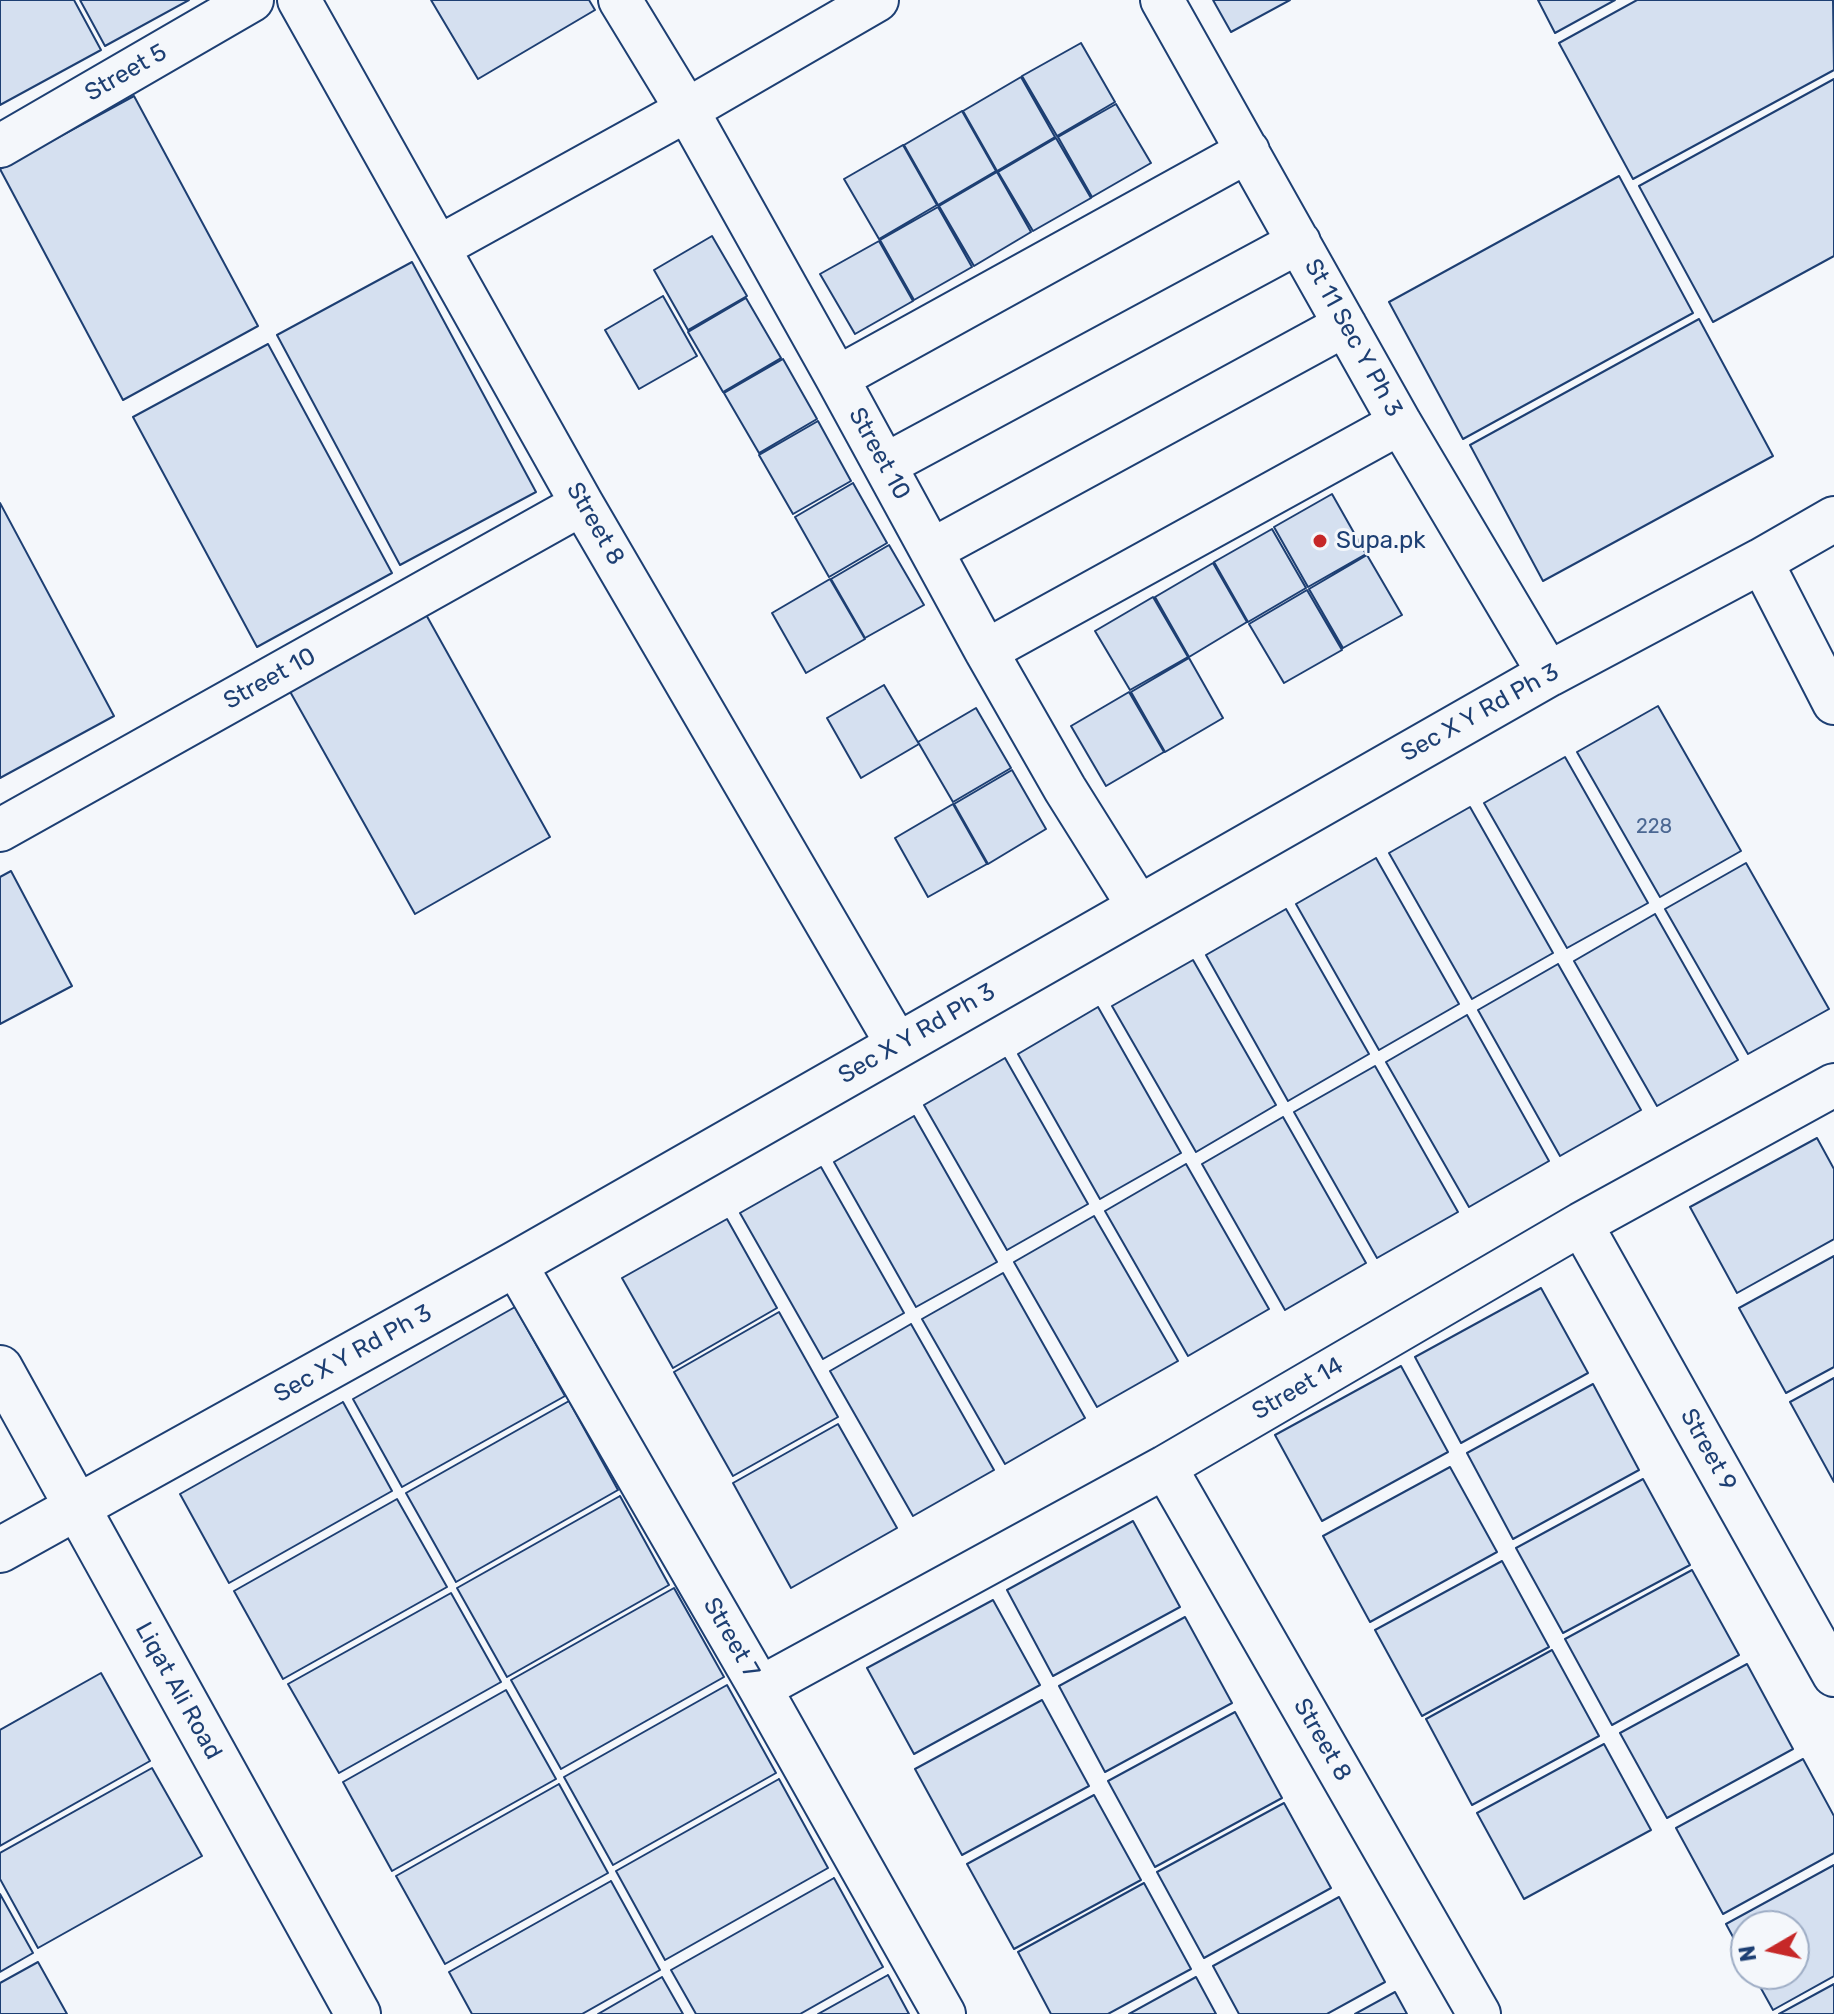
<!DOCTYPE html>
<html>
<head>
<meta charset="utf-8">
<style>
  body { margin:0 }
  #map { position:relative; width:1834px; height:2014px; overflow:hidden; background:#f4f7fb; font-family:Rubik,sans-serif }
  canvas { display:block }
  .north { position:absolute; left:1730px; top:1910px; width:80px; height:80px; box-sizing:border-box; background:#f4f7fb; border:2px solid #9eadc5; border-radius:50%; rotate:261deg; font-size:22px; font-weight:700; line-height:32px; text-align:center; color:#1d3f73 }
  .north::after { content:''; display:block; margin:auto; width:28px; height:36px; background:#c62828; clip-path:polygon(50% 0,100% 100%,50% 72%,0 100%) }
</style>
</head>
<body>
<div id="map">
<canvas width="1834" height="2014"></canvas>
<div class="north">N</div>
</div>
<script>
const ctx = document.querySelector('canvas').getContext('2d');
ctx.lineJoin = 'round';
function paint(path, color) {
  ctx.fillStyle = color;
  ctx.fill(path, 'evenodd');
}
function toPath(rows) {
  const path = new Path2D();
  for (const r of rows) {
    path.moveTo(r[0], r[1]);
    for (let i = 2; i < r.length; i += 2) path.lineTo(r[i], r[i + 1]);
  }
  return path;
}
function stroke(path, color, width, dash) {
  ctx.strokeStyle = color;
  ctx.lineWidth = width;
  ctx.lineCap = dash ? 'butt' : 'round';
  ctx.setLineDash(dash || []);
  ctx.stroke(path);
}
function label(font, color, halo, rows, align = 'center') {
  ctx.font = font + ' Rubik,sans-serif';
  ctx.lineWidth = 6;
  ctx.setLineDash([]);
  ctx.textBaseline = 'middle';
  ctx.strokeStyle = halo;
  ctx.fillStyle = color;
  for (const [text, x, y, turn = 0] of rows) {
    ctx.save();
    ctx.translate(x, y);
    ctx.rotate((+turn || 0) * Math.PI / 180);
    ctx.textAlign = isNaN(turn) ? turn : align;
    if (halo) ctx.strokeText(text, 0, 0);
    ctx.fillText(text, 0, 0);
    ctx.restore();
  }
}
const building = toPath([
  [0,0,74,0,101,50,0,105,0,0],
  [80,0,189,0,105,46,80,0],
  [431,0,589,0,595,10,478,79,431,0],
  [1213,0,1290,0,1231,32,1213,0],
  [1538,0,1615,0,1555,33,1538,0],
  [1637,0,1833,0,1834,70,1633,179,1559,43,1637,0],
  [1081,43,1115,102,1057,136,1022,76,1081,43],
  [1021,77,1055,137,997,171,963,111,1021,77],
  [1834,79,1834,256,1713,322,1639,186,1834,79],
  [134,96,258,326,123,400,0,169,134,96],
  [1116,104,1151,163,1092,197,1058,137,1116,104],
  [962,111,996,171,938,205,904,145,962,111],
  [1056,138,1091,198,1033,231,998,172,1056,138],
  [903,145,937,205,879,239,844,179,903,145],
  [997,172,1031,232,974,266,939,206,997,172],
  [1619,176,1693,313,1463,439,1389,302,1619,176],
  [938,207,972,267,914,300,880,240,938,207],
  [712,236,747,296,688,330,654,270,712,236],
  [879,241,913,301,855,334,820,274,879,241],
  [412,262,536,492,400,565,277,335,412,262],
  [663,296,697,356,639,389,605,330,663,296],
  [746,298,781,358,723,392,688,332,746,298],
  [1699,319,1773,456,1543,581,1470,445,1699,319],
  [268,344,392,573,257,647,133,417,268,344],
  [783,359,817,419,759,453,724,393,783,359],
  [818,421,851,481,793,514,759,455,818,421],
  [853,483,887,543,829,577,795,517,853,483],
  [1332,494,1366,554,1308,587,1274,527,1332,494],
  [0,503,114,716,0,778,0,503],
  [1272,529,1306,588,1248,622,1214,562,1272,529],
  [889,545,924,605,865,638,831,579,889,545],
  [1367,555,1402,615,1343,648,1309,589,1367,555],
  [1213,563,1247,622,1189,657,1155,597,1213,563],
  [830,579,865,639,806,673,772,613,830,579],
  [1307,590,1342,650,1284,683,1249,624,1307,590],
  [1153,597,1188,657,1130,690,1095,631,1153,597],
  [424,611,550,837,415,914,288,688,424,611],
  [1189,658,1223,718,1165,752,1131,692,1189,658],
  [884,685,919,744,861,778,827,718,884,685],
  [1129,692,1164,752,1106,786,1071,726,1129,692],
  [1658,706,1741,851,1660,897,1577,752,1658,706],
  [976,708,1011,768,953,802,918,742,976,708],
  [1565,757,1648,903,1567,948,1484,803,1565,757],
  [1012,770,1046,829,988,864,954,804,1012,770],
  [953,804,987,864,928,897,895,838,953,804],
  [1470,807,1553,953,1472,999,1389,853,1470,807],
  [1376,858,1459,1004,1379,1050,1296,904,1376,858],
  [1746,863,1829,1009,1748,1054,1665,909,1746,863],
  [11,871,72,986,0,1024,0,877,11,871],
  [1286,909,1369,1054,1288,1101,1206,955,1286,909],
  [1655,914,1738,1060,1657,1106,1574,961,1655,914],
  [1193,960,1276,1105,1196,1152,1112,1006,1193,960],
  [1558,964,1641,1110,1560,1156,1478,1010,1558,964],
  [1098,1007,1181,1153,1100,1199,1018,1054,1098,1007],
  [1467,1015,1549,1161,1469,1207,1386,1062,1467,1015],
  [1005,1058,1088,1204,1007,1250,924,1105,1005,1058],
  [1375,1066,1458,1212,1377,1258,1294,1112,1375,1066],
  [914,1116,997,1262,916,1307,834,1162,914,1116],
  [1283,1117,1366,1263,1285,1310,1202,1164,1283,1117],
  [1817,1138,1834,1169,1834,1239,1737,1293,1690,1207,1817,1138],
  [1186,1164,1269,1309,1188,1356,1105,1211,1186,1164],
  [821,1167,904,1313,823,1359,740,1213,821,1167],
  [1094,1216,1178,1361,1097,1407,1014,1262,1094,1216],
  [727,1219,777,1308,673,1368,622,1278,727,1219],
  [1834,1256,1834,1367,1786,1393,1739,1308,1834,1256],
  [1003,1273,1085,1418,1005,1464,922,1319,1003,1273],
  [1541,1288,1588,1373,1461,1443,1415,1357,1541,1288],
  [515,1307,565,1396,402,1487,353,1399,515,1307],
  [779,1312,838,1417,733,1476,674,1372,779,1312],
  [911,1324,994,1470,913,1516,830,1371,911,1324],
  [1401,1366,1448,1452,1322,1521,1275,1435,1401,1366],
  [1834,1378,1834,1482,1790,1402,1834,1378],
  [1593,1384,1639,1470,1513,1539,1467,1453,1593,1384],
  [569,1401,618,1490,456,1582,406,1493,569,1401],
  [343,1402,392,1491,229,1583,180,1494,343,1402],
  [838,1424,897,1528,791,1588,733,1483,838,1424],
  [1450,1467,1497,1552,1370,1622,1323,1536,1450,1467],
  [1643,1479,1690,1565,1563,1633,1516,1548,1643,1479],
  [620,1496,669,1585,507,1677,457,1588,620,1496],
  [397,1499,447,1587,283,1679,234,1591,397,1499],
  [1133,1521,1180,1607,1053,1676,1007,1590,1133,1521],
  [1502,1561,1549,1647,1422,1716,1375,1630,1502,1561],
  [1692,1570,1739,1655,1612,1725,1565,1639,1692,1570],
  [674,1588,724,1677,561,1769,511,1680,674,1588],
  [451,1593,501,1682,339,1773,288,1684,451,1593],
  [993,1600,1040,1685,914,1754,867,1668,993,1600],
  [1185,1617,1232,1703,1105,1772,1059,1686,1185,1617],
  [1552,1650,1599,1736,1472,1805,1426,1719,1552,1650],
  [1747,1664,1793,1749,1667,1818,1620,1733,1747,1664],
  [101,1673,150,1761,0,1846,0,1730,101,1673],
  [727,1685,776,1773,613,1865,564,1777,727,1685],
  [506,1690,556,1779,392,1871,343,1782,506,1690],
  [1042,1700,1089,1786,962,1855,915,1769,1042,1700],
  [1235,1712,1282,1798,1155,1867,1108,1781,1235,1712],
  [1604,1744,1651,1830,1524,1899,1477,1813,1604,1744],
  [1803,1759,1834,1816,1834,1853,1723,1914,1676,1828,1803,1759],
  [152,1768,202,1856,38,1948,0,1879,0,1853,152,1768],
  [779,1779,828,1868,665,1960,616,1871,779,1779],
  [559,1784,608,1873,445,1964,396,1876,559,1784],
  [1094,1795,1141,1880,1014,1949,967,1864,1094,1795],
  [1284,1803,1331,1888,1204,1958,1157,1872,1284,1803],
  [1834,1865,1834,1976,1773,2010,1753,1974,1794,1974,1794,1926,1746,1926,1746,1961,1726,1924,1834,1865],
  [834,1878,883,1967,800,2014,696,2014,671,1970,834,1878],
  [611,1881,660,1970,582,2014,472,2014,449,1972,611,1881],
  [1144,1883,1191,1969,1108,2014,1051,2014,1018,1952,1144,1883],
  [0,1894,33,1953,0,1972,0,1894],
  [1339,1897,1385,1982,1327,2014,1239,2014,1213,1966,1339,1897],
  [38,1962,67,2014,0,2014,0,1983,38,1962],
  [888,1975,909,2014,818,2014,888,1975],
  [662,1977,683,2014,598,2014,662,1977],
  [1196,1977,1216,2014,1129,2014,1196,1977],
  [1834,1984,1834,2014,1779,2014,1834,1984],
  [1395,1992,1407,2014,1355,2014,1395,1992]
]);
paint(building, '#d5e0f0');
stroke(building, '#1d3f73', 2);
const street = toPath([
  [299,0,582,504,897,1044],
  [620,0,687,110,837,378,986,651,1065,789,1139,907],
  [1162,0,1400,423,1549,674],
  [0,146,252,0],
  [439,247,687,110,877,0],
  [837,378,1248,151],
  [885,465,1299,242],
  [932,550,1345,325],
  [1761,561,1834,703],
  [986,651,1400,423],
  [0,830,582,504],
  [1581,1224,1834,1675],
  [515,1264,760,1688,944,2014],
  [1165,1467,1479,2014],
  [760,1688,1165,1467,1581,1224,1834,1085]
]);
const secondary = toPath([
  [0,1368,358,2014],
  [0,1550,515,1264,1549,674,1761,561,1834,519]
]);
stroke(street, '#1d3f73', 46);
stroke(secondary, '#1d3f73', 48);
stroke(street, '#f4f7fb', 42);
stroke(secondary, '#f4f7fb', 44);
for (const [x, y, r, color] of [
  [1320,541,8,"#c62828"]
]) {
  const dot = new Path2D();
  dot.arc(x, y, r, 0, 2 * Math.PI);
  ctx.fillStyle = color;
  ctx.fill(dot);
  stroke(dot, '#f4f7fb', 3);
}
label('20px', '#4b6792', null, [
  ["228",1654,827]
]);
label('24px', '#1d3f73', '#f4f7fb', [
  ["Street 5",126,73,-30],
  ["St 11 Sec Y Ph 3",1353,338,61],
  ["Street 10",879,454,61],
  ["Street 8",595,524,60],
  ["Street 10",270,679,-29],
  ["Sec X Y Rd Ph 3",1480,713,-29],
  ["Sec X Y Rd Ph 3",917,1034,-30],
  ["Sec X Y Rd Ph 3",353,1354,-29],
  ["Street 14",1298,1389,-30],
  ["Street 9",1708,1450,61],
  ["Street 7",731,1638,60],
  ["Liqat Ali Road",178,1691,61],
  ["Street 8",1322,1740,60]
]);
label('24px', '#1d3f73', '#f4f7fb', [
  ["Supa.pk",1336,541]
], 'left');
</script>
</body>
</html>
